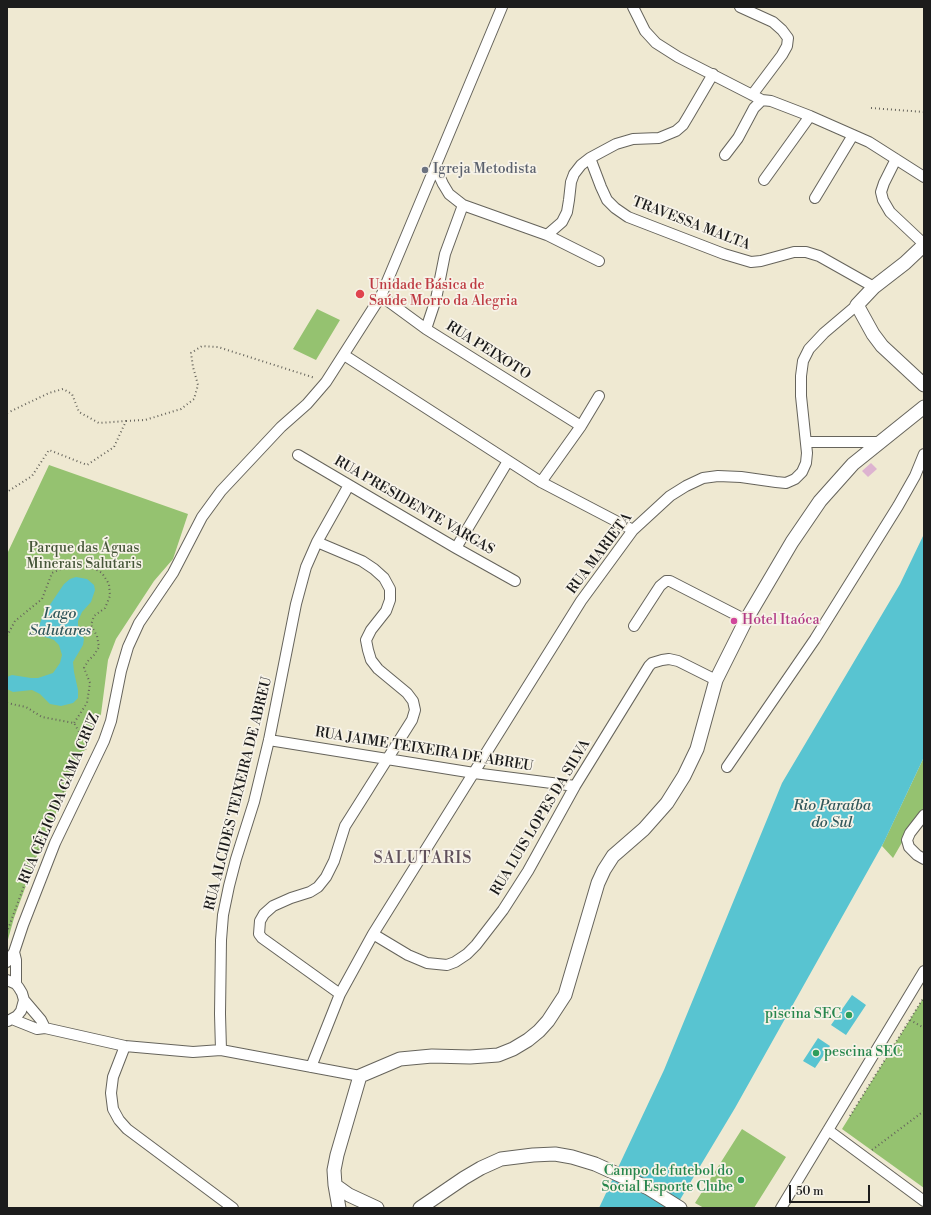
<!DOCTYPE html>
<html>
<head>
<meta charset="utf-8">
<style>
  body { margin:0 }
  #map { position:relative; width:931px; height:1215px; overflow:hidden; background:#efe9d2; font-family:"Libre Bodoni",serif }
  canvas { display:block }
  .frame { position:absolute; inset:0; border:8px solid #1c1c1c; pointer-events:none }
  .scale { position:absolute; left:789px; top:1185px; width:81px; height:18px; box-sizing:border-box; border:2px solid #1c1c1c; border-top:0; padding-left:5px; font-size:12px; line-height:14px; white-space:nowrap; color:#1c1c1c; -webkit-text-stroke:3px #f7f3e8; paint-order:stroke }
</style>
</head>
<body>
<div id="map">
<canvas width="931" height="1215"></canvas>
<div class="frame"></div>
<div class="scale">50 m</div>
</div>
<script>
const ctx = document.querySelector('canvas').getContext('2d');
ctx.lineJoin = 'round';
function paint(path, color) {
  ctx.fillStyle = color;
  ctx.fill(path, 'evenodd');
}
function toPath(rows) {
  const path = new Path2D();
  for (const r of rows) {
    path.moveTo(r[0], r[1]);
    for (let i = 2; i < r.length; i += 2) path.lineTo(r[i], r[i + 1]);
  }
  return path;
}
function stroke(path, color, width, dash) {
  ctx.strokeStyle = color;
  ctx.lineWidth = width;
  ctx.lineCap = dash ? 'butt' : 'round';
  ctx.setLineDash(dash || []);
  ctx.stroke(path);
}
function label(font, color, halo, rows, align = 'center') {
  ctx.font = font + ' "Libre Bodoni",serif';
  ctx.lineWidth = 3.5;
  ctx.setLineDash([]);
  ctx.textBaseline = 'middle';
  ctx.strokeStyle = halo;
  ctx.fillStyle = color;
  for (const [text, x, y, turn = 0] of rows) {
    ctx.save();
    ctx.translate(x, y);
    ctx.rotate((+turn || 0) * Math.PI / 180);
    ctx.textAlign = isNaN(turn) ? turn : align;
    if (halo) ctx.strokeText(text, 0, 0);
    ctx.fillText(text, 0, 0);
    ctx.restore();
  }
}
paint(toPath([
  [317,309,340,320,316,360,293,349],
  [49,465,188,514,173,559,154,581,116,639,108,660,101,714,38,853,14,918,7,943,7,554],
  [924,757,924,812,904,839,893,858,882,846],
  [924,997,924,1188,842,1129],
  [742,1129,786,1157,754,1208,704,1208,695,1203]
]), '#95c270');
paint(toPath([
  [924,534,924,757,884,842,735,1108,675,1208,599,1208,664,1070,782,783,900,584],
  [76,577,87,579,94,585,95,590,91,602,82,612,78,621,78,627,84,639,83,645,73,662,74,672,78,690,78,698,73,703,61,706,50,704,40,694,32,690,13,692,7,689,7,677,12,675,31,678,38,678,53,673,60,663,62,655,59,645,54,640,39,635,37,631,43,615,64,584,70,579],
  [852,995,866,1005,846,1035,831,1025],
  [818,1038,830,1046,815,1068,803,1061]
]), '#58c4d1');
paint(toPath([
  [871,463,877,469,868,477,862,471]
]), '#ddb3d0');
const minor = toPath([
  [633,7,645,31,656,43,678,57,762,100,771,101,810,116,869,142,924,177],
  [740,7,773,22,782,30,788,38,787,46,782,55,752,95],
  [725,155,738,138,754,108,762,100],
  [590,158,601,187,607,200,615,208,628,217,724,254,751,262,761,261,794,252,806,252,819,256,874,287],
  [896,159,884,183,881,192,883,200,890,212,924,244],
  [435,167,443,184,449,194,463,205,547,235,599,261],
  [764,180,810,116],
  [815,198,853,135],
  [547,235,562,222,567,212,569,200,571,182,574,174,581,165,590,158,616,144,633,139,659,138,676,131,683,125,689,115,713,74],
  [381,296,426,329,581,426],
  [426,329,436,299,445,254,463,205],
  [344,355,541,482,633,530],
  [806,442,879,442],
  [298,455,456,548,515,581],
  [541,482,581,426,599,396],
  [317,542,362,561,374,569,384,578,390,589,390,600,386,611,371,630,366,640,368,650,371,660,378,669,407,693,413,701,415,710,412,720,345,826,334,861,326,877,318,887,310,892,291,898,273,906,264,914,260,921,259,934,262,938,340,994],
  [456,548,508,461],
  [634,626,660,586,666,581,670,581,746,620],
  [269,740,474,773,575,786],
  [727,767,815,639,898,506,915,476,924,454],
  [924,815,910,833,907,840,909,847,917,855,924,859],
  [373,934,408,955,427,963,447,965,455,962,467,954,476,945,503,910,528,871,575,786,649,666,652,663,662,660,669,659,678,661,716,680],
  [14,952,16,960,16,984],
  [7,962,14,952,23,925,55,843,104,741,111,721,121,671,128,647,139,623,173,573,202,517,221,491,281,427,307,404,326,382,381,296,502,7],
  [7,980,16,984,19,988,22,993,24,1000,21,1011,17,1016,8,1021],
  [24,1000,41,1020,45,1028],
  [12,1019,37,1029,45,1028,125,1046,193,1052,221,1050,360,1076],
  [125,1046,113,1077,111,1093,113,1109,119,1120,127,1129,233,1208],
  [221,1050,220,1014,221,940,223,915,229,886,236,859,254,802,269,740,296,604,306,567,317,542,349,485],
  [311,1067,340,994,373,934,581,601,633,530,670,496,686,486,703,478,718,476,741,477,776,482,786,483,795,479,802,472,806,463,807,453,801,396,801,376,803,361,809,349,824,333,857,305],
  [828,1130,924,1201],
  [781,1208,924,971]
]);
const major = toPath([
  [924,245,905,263,874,287,857,305,873,334,882,346,924,385],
  [335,1185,349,1195,377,1208],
  [339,1208,335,1185,334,1170,337,1155,360,1076,400,1059,432,1056,470,1057,498,1055,513,1049,528,1040,539,1031,548,1021,565,995,598,883,604,870,613,856,644,829,667,803,684,776,697,749,716,680,746,620,792,542,820,501,853,464,924,407],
  [420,1208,464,1178,481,1168,501,1159,533,1155,555,1154,572,1157,595,1164,648,1188,680,1208]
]);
stroke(minor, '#66645c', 12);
stroke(major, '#66645c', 15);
stroke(toPath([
  [871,108,924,112],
  [7,413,49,393,63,389,72,394,79,412,99,423,126,421,114,447,87,465,49,450,32,476,7,492],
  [126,421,145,420,181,409,194,399,198,385,193,367,191,353,202,346,218,347,315,378],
  [7,636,15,621,42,599,52,573,74,563,88,565,102,573,109,584,110,596,105,608,94,616,91,625,97,636,99,647,94,655,88,661,84,668,90,683,87,703,74,723],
  [7,703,26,707,42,717,74,723,87,746,67,782,31,867,7,932],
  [910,1020,924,1028],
  [850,1116,924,997],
  [872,1150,924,1111]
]), '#66645c', 2, [1, 3]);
stroke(minor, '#fff', 10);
stroke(major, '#fff', 13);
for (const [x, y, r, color] of [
  [425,170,4,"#6b7280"],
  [360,294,5,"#e0444e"],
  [734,621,4,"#d1479c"],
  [849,1015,4,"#2e9e5b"],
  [816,1053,4,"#2e9e5b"],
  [741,1180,4,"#2e9e5b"]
]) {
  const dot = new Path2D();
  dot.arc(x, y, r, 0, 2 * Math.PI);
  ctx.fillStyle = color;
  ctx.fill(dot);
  stroke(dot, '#f7f3e8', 1.5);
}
label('14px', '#5b616d', '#f7f3e8', [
  ["Igreja Metodista",433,170]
], 'left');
label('14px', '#1c1c1c', '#f7f3e8', [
  ["TRAVESSA MALTA",691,224,21],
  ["RUA PEIXOTO",488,351,32],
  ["RUA PRESIDENTE VARGAS",414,506,30],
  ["RUA MARIETA",600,554,-53],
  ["RUA JAIME TEIXEIRA DE ABREU",424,750,9],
  ["RUA ALCIDES TEIXEIRA DE ABREU",239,794,-76],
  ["RUA CÉLIO DA GAMA CRUZ",60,799,-67],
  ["RUA LUIS LOPES DA SILVA",541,818,-59]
]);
label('14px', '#be3a42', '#f7f3e8', [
  ["Unidade Básica de",369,286],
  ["Saúde Morro da Alegria",369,302]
], 'left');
label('14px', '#465639', '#f7f3e8', [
  ["Parque das Águas",84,549],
  ["Minerais Salutaris",84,565]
]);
label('14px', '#b23c85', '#f7f3e8', [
  ["Hotel Itaóca",742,621]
], 'left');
label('14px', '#27864d', '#f7f3e8', [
  ["piscina SEC",841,1015],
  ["pescina SEC",824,1053,"left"],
  ["Campo de futebol do",733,1172],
  ["Social Esporte Clube",733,1188]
], 'right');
label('italic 15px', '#31575b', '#f7f3e8', [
  ["Lago",60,614],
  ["Salutares",60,631],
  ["Rio Paraíba",832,806],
  ["do Sul",832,823]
]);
ctx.letterSpacing = '1px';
label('16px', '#60515b', '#f7f3e8', [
  ["SALUTARIS",423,859]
]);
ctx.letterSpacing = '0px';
</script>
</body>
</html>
